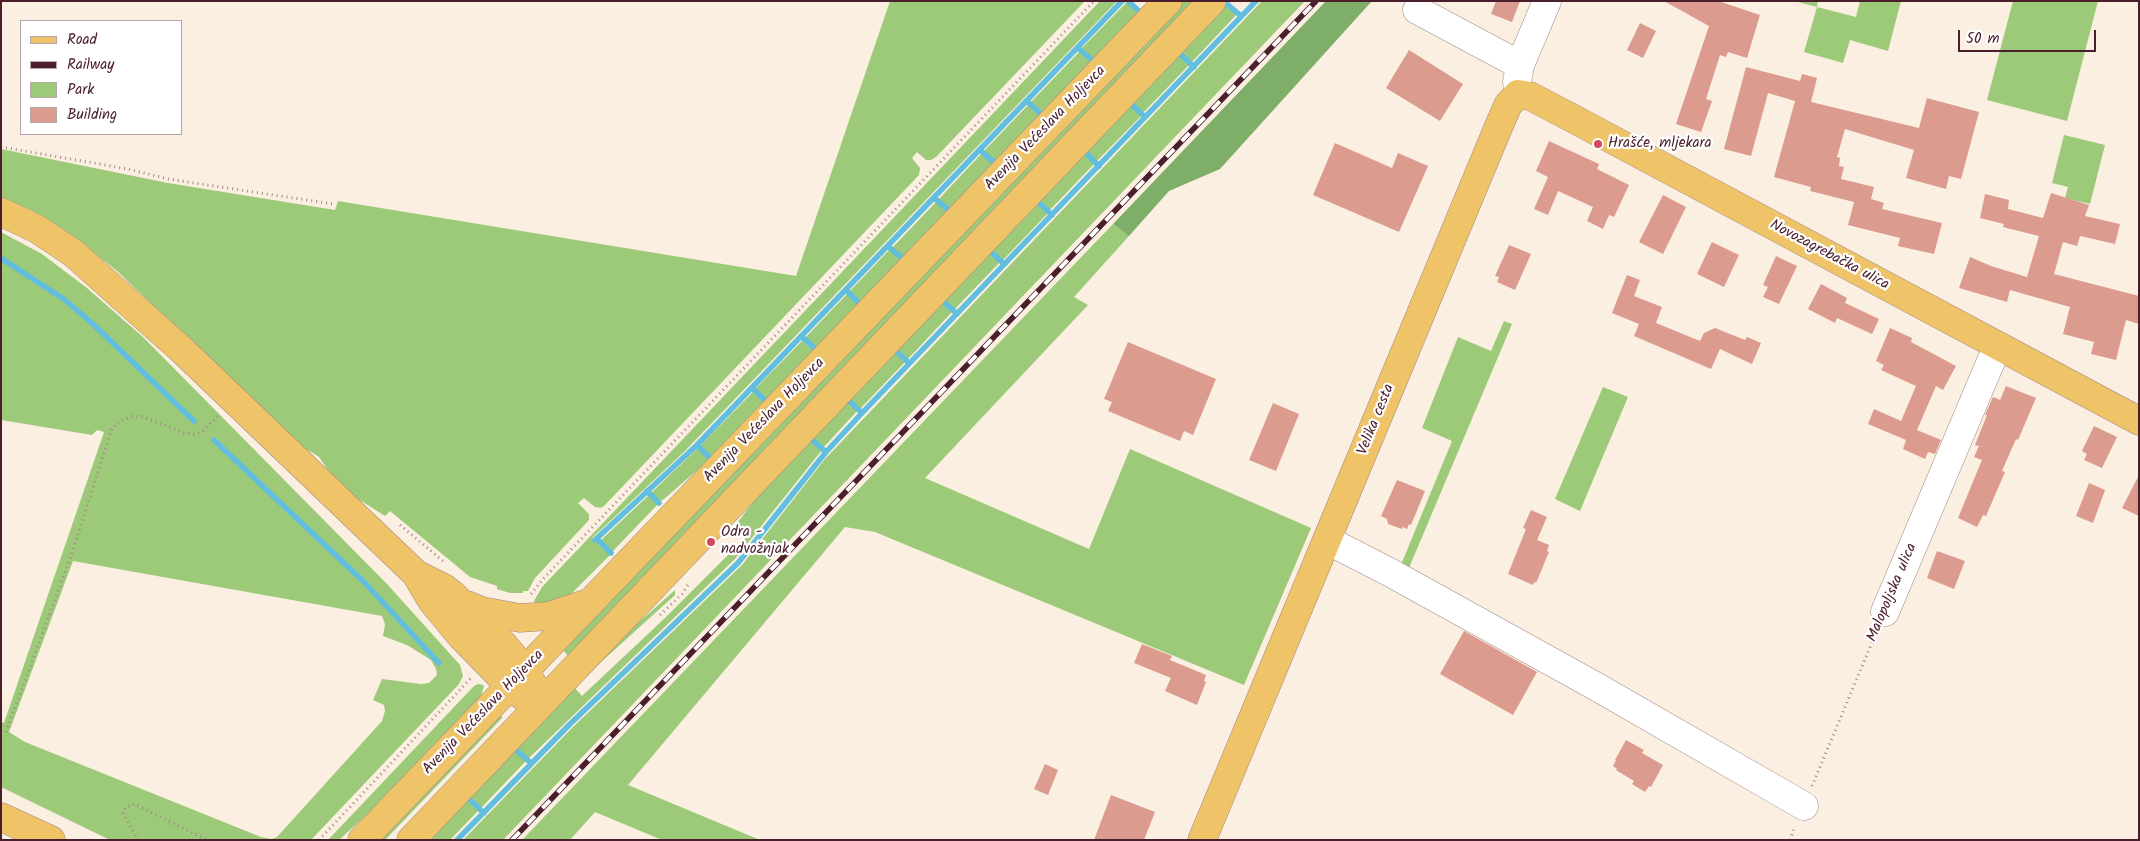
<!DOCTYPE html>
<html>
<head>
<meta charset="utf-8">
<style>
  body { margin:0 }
  #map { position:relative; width:2140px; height:841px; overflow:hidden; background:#faefe1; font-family:Kalam,sans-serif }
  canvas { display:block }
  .frame { position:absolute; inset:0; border:2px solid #4a1f2b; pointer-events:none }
  .legend { position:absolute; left:20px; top:20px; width:162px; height:115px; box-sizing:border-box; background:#fff; border:1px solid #b7a5aa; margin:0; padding:6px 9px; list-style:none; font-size:15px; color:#4a1f2b }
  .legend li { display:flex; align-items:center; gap:10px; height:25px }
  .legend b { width:25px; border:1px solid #b7a5aa }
  .scale { position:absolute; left:1958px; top:30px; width:138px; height:22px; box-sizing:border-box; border:2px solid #4a1f2b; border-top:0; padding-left:6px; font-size:15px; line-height:18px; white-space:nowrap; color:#4a1f2b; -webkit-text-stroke:4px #fff; paint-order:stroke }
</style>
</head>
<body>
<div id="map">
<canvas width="2140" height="841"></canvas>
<div class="frame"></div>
<ul class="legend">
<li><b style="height:6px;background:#efc469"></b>Road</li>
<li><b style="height:6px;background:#4a1f2b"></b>Railway</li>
<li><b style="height:14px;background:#9dca78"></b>Park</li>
<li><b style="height:14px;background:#dc9b8f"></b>Building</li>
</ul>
<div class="scale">50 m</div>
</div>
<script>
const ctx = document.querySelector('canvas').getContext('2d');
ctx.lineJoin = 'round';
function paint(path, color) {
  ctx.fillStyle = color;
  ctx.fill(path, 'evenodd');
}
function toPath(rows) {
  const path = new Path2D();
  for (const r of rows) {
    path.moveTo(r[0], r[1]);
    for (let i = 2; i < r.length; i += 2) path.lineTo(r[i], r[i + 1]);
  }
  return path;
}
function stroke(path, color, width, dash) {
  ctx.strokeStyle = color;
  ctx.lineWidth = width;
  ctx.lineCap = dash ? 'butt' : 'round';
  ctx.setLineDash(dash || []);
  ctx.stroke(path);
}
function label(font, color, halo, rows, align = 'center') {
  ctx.font = font + ' Kalam,sans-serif';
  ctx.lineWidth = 4.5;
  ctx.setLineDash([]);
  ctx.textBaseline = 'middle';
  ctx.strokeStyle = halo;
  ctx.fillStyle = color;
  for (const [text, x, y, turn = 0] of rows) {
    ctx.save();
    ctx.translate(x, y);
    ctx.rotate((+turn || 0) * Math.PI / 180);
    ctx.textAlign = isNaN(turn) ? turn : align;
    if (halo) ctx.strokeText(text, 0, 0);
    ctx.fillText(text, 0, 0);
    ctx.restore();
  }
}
paint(toPath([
  [890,1,1085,1,936,157,931,160,926,160,917,152,912,158,920,168,919,175,605,505,601,508,595,507,584,498,578,503,589,514,589,520,535,578,528,591,523,591,523,593,510,593,497,589,497,586,470,577,390,511,385,516,341,488,319,457,298,444,117,271,70,234,31,210,1,198,1,149,168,183,335,210,338,201,796,276],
  [1100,1,1117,1,685,451,592,538,611,554,569,596,566,595,541,610,534,601,542,587],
  [1182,1,1197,1,569,657,562,649],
  [1262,1,1305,1,503,840,463,840,573,727,742,565,825,459],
  [1794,1,1818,1,1817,7,1856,17,1860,1,1901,1,1888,51,1850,40,1843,63,1804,52,1817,7],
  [2013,1,2098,1,2067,121,1987,100],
  [1127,2,1139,13,1094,60,1081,49],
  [1226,4,1237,14,1191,63,1180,51],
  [1080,51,1092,62,1044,113,1031,102],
  [1178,54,1190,64,1143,113,1131,102],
  [1029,104,1041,115,997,162,994,160,984,151],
  [1130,104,1142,115,1096,162,1084,150],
  [2064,135,2105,145,2090,204,2065,198,2068,187,2052,183],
  [982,153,994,164,951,210,947,208,938,200],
  [1083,153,1095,163,1049,211,1037,200],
  [936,202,948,212,905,258,901,256,892,248],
  [1036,202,1048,213,1002,261,990,249],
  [1113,224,1129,236,1074,297,1088,305,925,478,1089,549,1130,449,1311,528,1244,685,875,532,845,527,628,785,760,840,662,840,595,812,570,840,522,840],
  [1,232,42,254,87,288,143,337,388,585,460,665,463,676,459,684,311,840,110,840,1,787,1,722,4,723,104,432,97,430,92,435,1,420],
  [73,561,382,616,385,624,383,636,407,645,431,660,436,669,437,675,429,683,421,684,382,679,373,700,384,705,385,711,382,721,277,837,272,839,261,837,25,742,9,732],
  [890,249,902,260,862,304,849,292],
  [989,252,1000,262,954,310,943,299],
  [847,294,859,305,818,349,805,338],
  [942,301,953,311,907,360,895,348],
  [1504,321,1512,324,1406,575,1398,572,1452,441,1422,428,1458,337,1491,351],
  [803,340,816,350,768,401,755,389],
  [894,351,906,361,860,409,848,398],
  [1603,387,1628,397,1580,511,1555,499],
  [754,391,766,403,710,457,700,446],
  [847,400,858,410,823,448,811,436],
  [810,439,822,450,735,559,528,759,516,747,573,686,582,696,666,617,746,537,735,526,761,491],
  [698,448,709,460,664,499,659,502,657,500,651,493],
  [649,495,658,504,612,552,601,540],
  [675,590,675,595,590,672,601,656],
  [478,684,484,685,481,697,404,781,339,840,328,840,474,686],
  [501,713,502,718,385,840,379,840],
  [515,750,527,760,481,808,469,797],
  [467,799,479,810,450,840,427,840]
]), '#9dca78');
paint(toPath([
  [1326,1,1372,1,1220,169,1169,191,1129,236,1113,224]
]), '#7eae68');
stroke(toPath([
  [1128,1,1140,12],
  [1226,3,1241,16],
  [1078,48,1093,61],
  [1179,53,1194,67],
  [1027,101,1042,115],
  [1130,103,1145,117],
  [980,150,995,163],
  [1084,151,1099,166],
  [934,198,950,211],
  [1037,201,1052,215],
  [888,246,903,259],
  [989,250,1004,264],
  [1,258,65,300,94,325,194,421],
  [846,290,860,304],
  [942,300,957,314],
  [801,336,817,350],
  [895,350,909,363],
  [752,388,767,402],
  [847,399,862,413],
  [810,438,826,452],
  [214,440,365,583,439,663],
  [697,445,710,458],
  [647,491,659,503],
  [597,539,611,553],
  [595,540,697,445,1122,1],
  [515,749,531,763],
  [468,798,484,813],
  [457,840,570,724,738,563,826,452,862,413,1256,1]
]), '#61bedf', 5.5);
paint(toPath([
  [1496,1,1520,1,1512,22,1491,14],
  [1664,1,1718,1,1760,15,1747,58,1728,52,1726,57,1720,55,1706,99,1712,101,1701,132,1676,124,1709,26],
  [1640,23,1656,31,1643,58,1627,50],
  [1409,50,1463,84,1440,121,1386,88],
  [1746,67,1800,81,1802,74,1817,78,1811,102,1919,128,1927,98,1979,112,1961,179,1949,176,1946,189,1906,178,1914,150,1845,129,1837,157,1840,158,1839,166,1844,167,1841,179,1874,187,1871,199,1884,203,1882,209,1942,223,1934,254,1898,246,1900,238,1848,225,1854,202,1810,191,1811,187,1774,177,1795,101,1768,93,1751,156,1724,149],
  [1549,141,1599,164,1597,169,1629,185,1614,217,1609,215,1603,229,1587,221,1593,207,1558,191,1548,215,1534,209,1548,177,1536,171],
  [1335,143,1392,168,1398,153,1428,166,1399,232,1313,195],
  [2051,193,2089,205,2085,216,2120,224,2115,244,2080,236,2077,246,2063,242,2054,274,2139,296,2139,324,2126,320,2116,360,2091,354,2094,342,2063,334,2070,307,2010,290,2007,302,1959,288,1970,257,1991,266,2027,277,2039,236,2003,227,2004,224,1980,218,1985,194,2009,200,2008,209,2043,218],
  [1663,195,1686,207,1663,254,1639,242],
  [1712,242,1739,255,1724,287,1697,274],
  [1509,245,1531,254,1515,290,1497,282,1499,277,1495,276],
  [1776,256,1797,266,1779,304,1763,297,1768,287,1763,285],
  [1627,275,1640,280,1634,296,1662,307,1656,323,1700,341,1704,333,1715,328,1745,340,1747,337,1761,343,1752,364,1720,349,1711,369,1634,336,1639,324,1612,313],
  [1821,284,1847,298,1845,303,1879,319,1872,334,1837,318,1835,323,1808,309],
  [1890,328,1912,338,1911,342,1956,366,1943,390,1936,386,1917,430,1941,440,1935,454,1928,452,1925,459,1903,449,1906,440,1868,424,1874,409,1901,421,1916,386,1881,370,1884,365,1876,361],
  [1128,342,1216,379,1193,435,1184,431,1180,441,1108,411,1112,402,1104,399],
  [2006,386,2036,398,2018,440,2016,439,2002,471,2005,472,1986,516,1983,515,1977,527,1958,518,1982,460,1974,457,1979,446,1975,445,1987,415,1985,415,1993,397,2000,400],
  [1273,403,1299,414,1276,471,1249,460],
  [2094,426,2117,437,2102,468,2084,460,2087,454,2082,451],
  [2139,475,2139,516,2122,508],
  [1397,480,1425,491,1411,525,1409,524,1407,529,1403,527,1402,529,1388,524,1387,519,1381,516],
  [2089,483,2105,490,2093,523,2076,516],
  [1531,510,1547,517,1537,540,1549,545,1547,551,1549,552,1536,583,1534,582,1533,585,1508,574,1526,529,1523,528],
  [1937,551,1965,561,1954,589,1927,578],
  [1464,631,1537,672,1513,715,1440,674],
  [1142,644,1172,656,1170,660,1206,675,1204,681,1206,682,1197,705,1165,691,1171,678,1134,663],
  [1626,740,1644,750,1642,753,1663,765,1651,787,1649,786,1645,792,1632,784,1634,781,1616,770,1617,769,1613,766,1616,760,1615,760],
  [1045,764,1058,770,1048,795,1034,789],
  [1111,795,1155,812,1144,840,1094,840]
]), '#dc9b8f');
const minor = toPath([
  [1417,10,1520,65],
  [1517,82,1520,65,1547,1],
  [1327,540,1391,573,1597,687,1804,806],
  [1885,612,1997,347]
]);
const major = toPath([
  [1,212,37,229,73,253,184,352,416,574,432,601,461,636,510,686,524,697],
  [418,575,444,588,453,595,504,645,525,670,533,685],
  [467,605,482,611,520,618,549,616,588,603],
  [1,817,51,840],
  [362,840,1168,1],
  [411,840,1212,1],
  [1202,840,1498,128,1508,105,1518,94,1530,96,1572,118,2139,421]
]);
stroke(minor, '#a28786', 29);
stroke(major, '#a28786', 29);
stroke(toPath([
  [1,147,128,169,168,179,333,204],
  [400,525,443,561],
  [531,594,544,578,1094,1],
  [660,615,682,594,688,585],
  [6,732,71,556,112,428,120,421,133,416,143,417,185,433,194,434,203,431,219,415],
  [1812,786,1876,633],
  [138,840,123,813,125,808,134,804,207,840],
  [319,840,471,678],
  [1790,840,1795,826]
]), '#a28786', 3, [1, 4]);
stroke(minor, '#fff', 28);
stroke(major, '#efc469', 28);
const rail = toPath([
  [512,840,1316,1]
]);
stroke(rail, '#4a1f2b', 5.5);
stroke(rail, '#fff', 4, [11]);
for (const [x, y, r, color] of [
  [1598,144,5,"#d1495b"],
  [711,542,5,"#d1495b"]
]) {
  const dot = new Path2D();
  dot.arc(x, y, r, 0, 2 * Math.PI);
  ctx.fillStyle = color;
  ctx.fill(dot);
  stroke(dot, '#fff', 2);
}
label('15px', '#4a1f2b', '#fff', [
  ["Avenija Većeslava Holjevca",1046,129,-46],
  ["Novozagrebačka ulica",1829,256,28],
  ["Velika cesta",1377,420,-68],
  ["Avenija Većeslava Holjevca",765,421,-46],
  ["Malopoljska ulica",1893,593,-67],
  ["Avenija Većeslava Holjevca",484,713,-46]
]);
label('15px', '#4a1f2b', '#fff', [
  ["Hrašće, mljekara",1608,144],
  ["Odra -",721,533],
  ["nadvožnjak",721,550]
], 'left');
</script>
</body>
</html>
